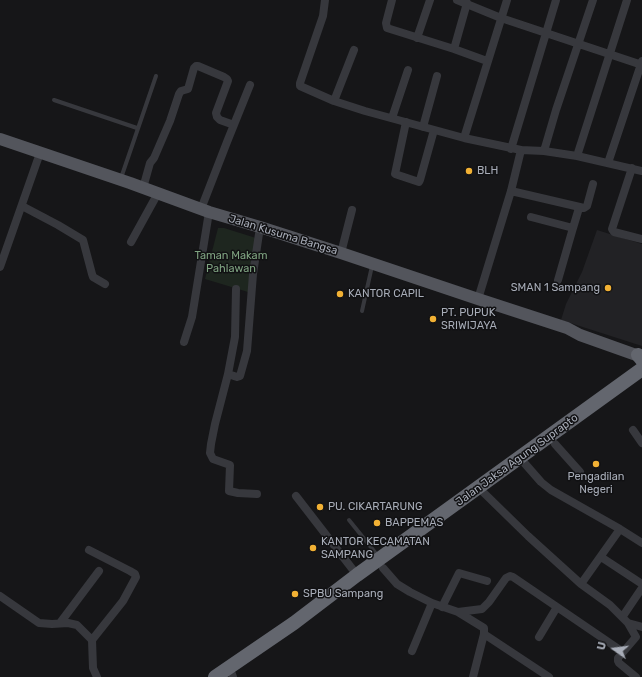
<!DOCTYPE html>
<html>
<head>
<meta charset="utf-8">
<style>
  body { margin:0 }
  #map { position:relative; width:642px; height:677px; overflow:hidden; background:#161618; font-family:Rubik,sans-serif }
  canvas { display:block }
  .north { position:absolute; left:594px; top:629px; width:40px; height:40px; -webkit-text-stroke:3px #111113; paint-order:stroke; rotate:284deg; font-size:11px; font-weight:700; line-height:16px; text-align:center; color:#a8adb8 }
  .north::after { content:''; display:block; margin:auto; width:14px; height:18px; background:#a8adb8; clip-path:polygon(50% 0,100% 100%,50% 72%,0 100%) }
</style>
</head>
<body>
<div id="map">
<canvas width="642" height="677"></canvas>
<div class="north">U</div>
</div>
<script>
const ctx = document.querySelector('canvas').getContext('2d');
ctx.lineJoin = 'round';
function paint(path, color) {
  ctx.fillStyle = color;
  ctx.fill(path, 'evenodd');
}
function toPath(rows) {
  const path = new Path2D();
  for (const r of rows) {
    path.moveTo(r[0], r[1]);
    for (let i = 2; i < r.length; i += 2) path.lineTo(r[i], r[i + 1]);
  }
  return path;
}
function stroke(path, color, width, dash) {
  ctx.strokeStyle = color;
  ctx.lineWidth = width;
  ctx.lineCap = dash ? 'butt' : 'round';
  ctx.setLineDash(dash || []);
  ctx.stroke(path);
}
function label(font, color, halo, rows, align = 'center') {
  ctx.font = font + ' Rubik,sans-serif';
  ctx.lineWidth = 3;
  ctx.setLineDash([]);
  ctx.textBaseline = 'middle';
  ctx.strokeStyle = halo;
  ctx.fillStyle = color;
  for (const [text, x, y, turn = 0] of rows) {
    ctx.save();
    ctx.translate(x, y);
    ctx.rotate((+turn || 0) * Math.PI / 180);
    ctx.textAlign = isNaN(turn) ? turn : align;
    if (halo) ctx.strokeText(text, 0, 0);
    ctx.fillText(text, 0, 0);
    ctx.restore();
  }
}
paint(toPath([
  [597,230,642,244,642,346,561,320,566,304,582,272]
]), '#222225');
paint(toPath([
  [218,228,224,228,256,238,248,292,205,279]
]), '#1e261f');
stroke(toPath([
  [54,100,137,128],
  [121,178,156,76],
  [362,311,372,266],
  [349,520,378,556]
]), '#37383d', 4);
stroke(toPath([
  [325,0,323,16,300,83,300,86,334,101,365,111,464,138,521,150,544,151,577,156,642,171],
  [392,0,386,23,387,28,454,49,487,61],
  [457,0,501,18,642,65],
  [417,38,430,0],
  [454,49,467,3],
  [334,101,354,50],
  [392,118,408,70],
  [406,122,395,174,419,182,420,180,434,130],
  [423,127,437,76],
  [464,138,507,0],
  [511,149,556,0],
  [544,151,556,110,593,0],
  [577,156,627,0],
  [608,163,642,61],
  [632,168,612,229,614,232,642,239],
  [143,188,150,163,154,158,170,121,179,94,181,91,188,89,194,68,196,66,198,66,224,77,227,79,228,81,216,113,217,117,220,120,234,125],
  [511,191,584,208,587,206,593,184],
  [22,206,58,225,83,240,92,274,93,277,105,284],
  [201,209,227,142,250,85],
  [531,217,573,228,579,208],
  [131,242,158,193],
  [341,253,352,210],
  [0,267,40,153],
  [558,280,573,228],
  [478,299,511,191,521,150],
  [184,342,192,317,209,212],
  [228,374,235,337,236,289],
  [633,430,642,443],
  [555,444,580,472],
  [520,458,541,482,551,490,620,529,642,543],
  [484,493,528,536,581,584,610,605,628,623,642,627],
  [257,494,238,493,229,491,230,465,213,459,210,453,211,444,215,424,228,374,237,377,240,376,247,351,253,274,260,227],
  [296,496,357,575],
  [89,550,130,571,135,574,136,577,123,601,92,640],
  [601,557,642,584],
  [383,568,397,584,410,592,432,603,458,612,482,609,489,602,506,578,510,576,513,577,623,652],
  [581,584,620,529],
  [0,596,39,623,52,624,68,623,77,625,92,640,93,668,97,677],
  [442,607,459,573,487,581],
  [458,612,484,628,484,634,473,677],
  [623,616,642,588],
  [60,623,99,571],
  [628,623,636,637,618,658,618,661,619,663,636,677],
  [484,634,549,677],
  [539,637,557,607],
  [412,651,432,603],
  [232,674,233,677]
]), '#37383d', 8);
stroke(toPath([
  [0,139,130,183,209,212,260,227,341,253,478,299,567,328,580,335,642,357]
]), '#53555c', 12);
stroke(toPath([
  [638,355,642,360],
  [215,677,294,623,357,575,642,369]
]), '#63666e', 14);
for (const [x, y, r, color] of [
  [469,171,4,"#f2b134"],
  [608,288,4,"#f2b134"],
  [340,294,4,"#f2b134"],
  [433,319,4,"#f2b134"],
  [596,464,4,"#f2b134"],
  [320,507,4,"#f2b134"],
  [377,523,4,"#f2b134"],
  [313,548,4,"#f2b134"],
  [295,594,4,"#f2b134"]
]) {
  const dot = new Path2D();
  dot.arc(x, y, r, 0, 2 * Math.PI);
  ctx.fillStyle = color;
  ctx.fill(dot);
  stroke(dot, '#111113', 1.5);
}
label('11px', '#a8adb8', '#111113', [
  ["BLH",477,171],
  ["SMAN 1 Sampang",600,288,"right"],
  ["KANTOR CAPIL",348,294],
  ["PT. PUPUK",441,313],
  ["SRIWIJAYA",441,326],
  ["Pengadilan",596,477,"center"],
  ["Negeri",596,490,"center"],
  ["PU. CIKARTARUNG",328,507],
  ["BAPPEMAS",385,523],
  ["KANTOR KECAMATAN",321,542],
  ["SAMPANG",321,555],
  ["SPBU Sampang",303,594]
], 'left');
label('11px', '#a8adb8', '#111113', [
  ["Jalan Kusuma Bangsa",283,235,17],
  ["Jalan Jaksa Agung Suprapto",517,460,-36]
]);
label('11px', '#7fa381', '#111113', [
  ["Taman Makam",231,256],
  ["Pahlawan",231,269]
]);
</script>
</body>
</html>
